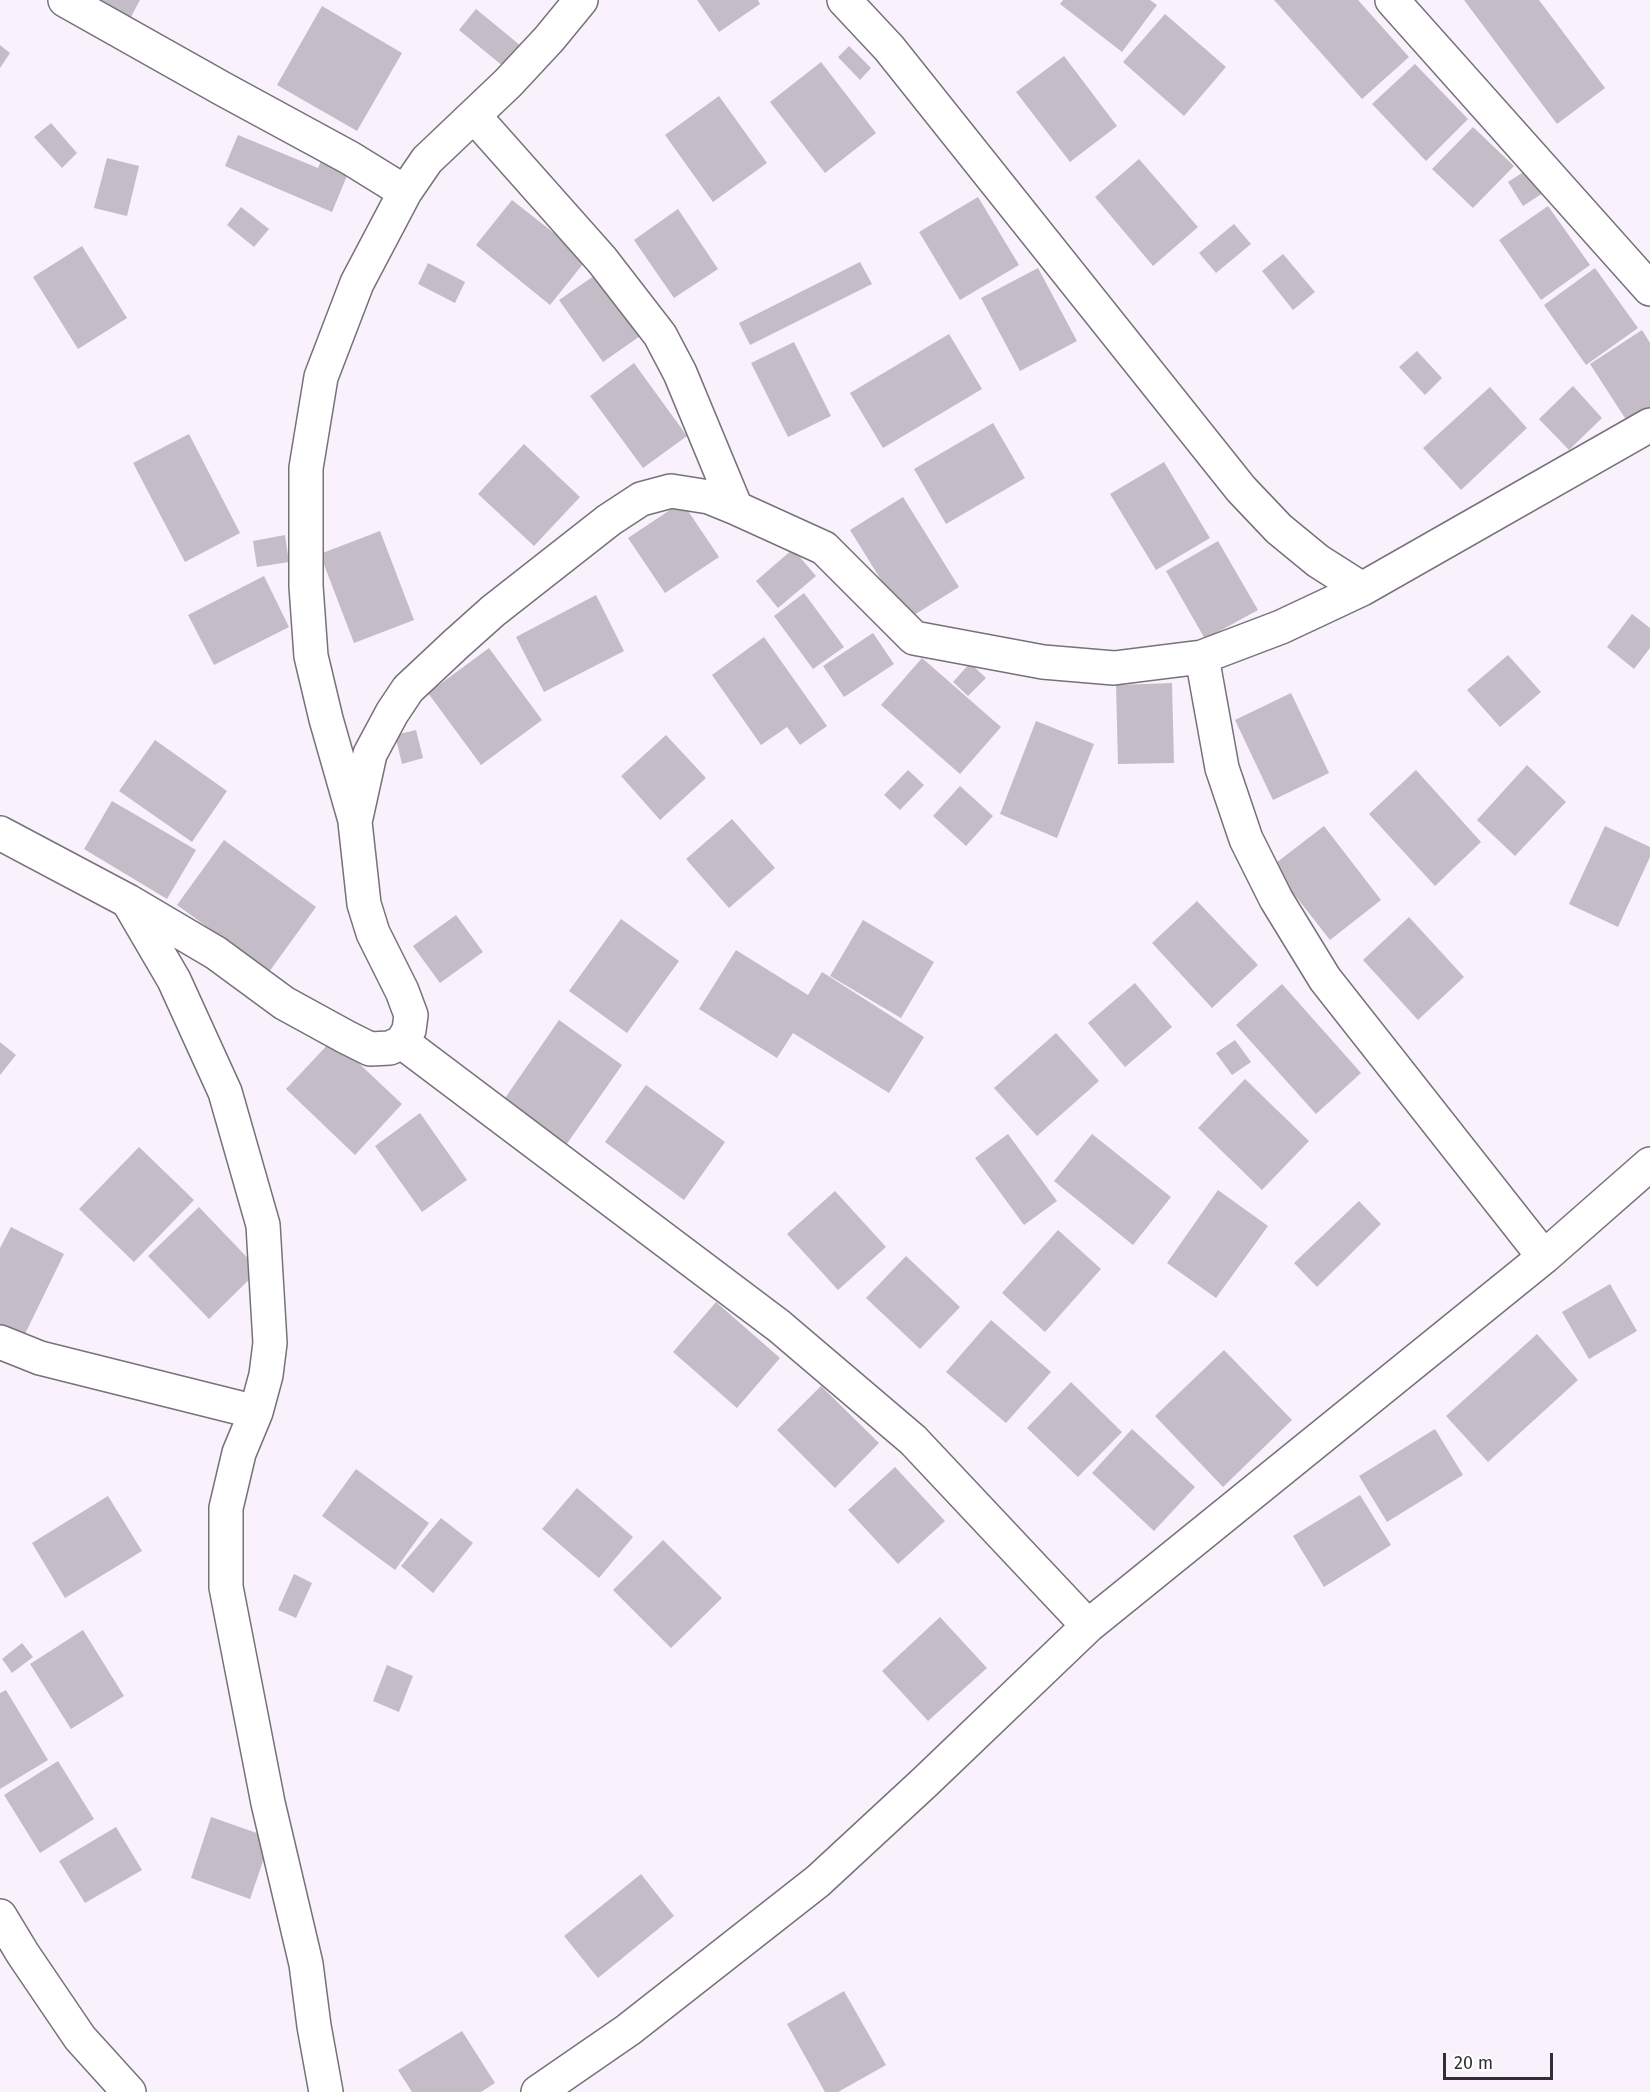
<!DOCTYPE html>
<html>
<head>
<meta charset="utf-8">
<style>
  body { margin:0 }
  #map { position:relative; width:1650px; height:2092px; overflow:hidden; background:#f9f1fc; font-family:"Fira Sans",sans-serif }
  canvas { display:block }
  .scale { position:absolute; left:1443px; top:2053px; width:110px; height:27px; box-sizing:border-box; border:3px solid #322f34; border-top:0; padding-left:8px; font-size:18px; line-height:21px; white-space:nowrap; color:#322f34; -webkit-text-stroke:4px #fff; paint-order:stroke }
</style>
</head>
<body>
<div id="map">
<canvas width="1650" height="2092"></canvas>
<div class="scale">20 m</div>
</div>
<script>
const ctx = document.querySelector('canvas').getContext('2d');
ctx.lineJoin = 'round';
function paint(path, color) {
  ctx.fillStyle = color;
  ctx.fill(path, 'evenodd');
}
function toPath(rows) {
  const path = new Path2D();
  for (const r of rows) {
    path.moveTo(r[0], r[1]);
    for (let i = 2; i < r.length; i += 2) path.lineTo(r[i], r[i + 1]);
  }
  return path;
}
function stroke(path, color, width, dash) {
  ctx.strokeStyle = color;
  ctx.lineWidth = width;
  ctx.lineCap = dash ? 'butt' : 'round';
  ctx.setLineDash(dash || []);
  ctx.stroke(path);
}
paint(toPath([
  [101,0,140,0,131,17],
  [697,0,758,0,760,4,719,32],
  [1063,0,1150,0,1157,5,1122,52,1060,4],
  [1274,0,1358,0,1409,57,1362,99],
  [1464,0,1539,0,1605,88,1557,124],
  [322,6,402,53,357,131,277,85],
  [476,9,521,46,504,67,459,30],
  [1165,14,1226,67,1184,116,1123,62],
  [0,45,10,53,0,68],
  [849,46,871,68,860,80,838,57],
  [1064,56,1117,126,1070,162,1016,92],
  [821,62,876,133,825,173,770,102],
  [1415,64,1468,119,1426,161,1372,104],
  [719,96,767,163,713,202,665,135],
  [51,123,77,153,62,168,34,137],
  [1473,127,1514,166,1473,208,1432,169],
  [238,135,318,168,324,154,351,166,332,212,225,166],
  [107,158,139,166,127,216,94,208],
  [1139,159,1198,227,1153,266,1095,197],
  [1528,169,1543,193,1523,206,1508,182],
  [978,197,1019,265,960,300,919,232],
  [512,200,587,259,550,305,476,245],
  [1548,206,1590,265,1541,300,1499,240],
  [241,207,269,229,254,247,227,225],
  [678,209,718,269,674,298,634,240],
  [1234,224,1251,244,1216,273,1199,253],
  [82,246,127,318,78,349,33,277],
  [1283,254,1315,292,1293,310,1262,271],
  [860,262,872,284,750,345,739,323],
  [428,263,465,282,455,303,418,284],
  [607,267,650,329,603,362,559,300],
  [1038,268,1077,341,1020,371,981,298],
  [1595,268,1638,328,1586,365,1544,305],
  [1642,330,1650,343,1650,421,1634,432,1590,364],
  [949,334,982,389,883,448,850,393],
  [794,342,831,416,788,437,751,363],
  [1417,351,1442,378,1425,395,1399,367],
  [634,363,687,436,643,468,590,396],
  [1573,386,1602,418,1569,450,1539,419],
  [1490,387,1527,428,1461,490,1423,448],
  [993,423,1025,478,946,524,914,469],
  [189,434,240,533,185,562,133,463],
  [524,444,580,497,534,546,478,494],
  [1164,462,1210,538,1156,570,1110,494],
  [903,497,959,587,906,620,850,530],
  [682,502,719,557,665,593,628,538],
  [380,531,414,620,354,643,320,554],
  [285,535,289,562,257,567,253,541],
  [1218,541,1258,610,1205,639,1166,571],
  [793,549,816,576,778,608,756,581],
  [264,576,289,627,214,665,188,615],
  [804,593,844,647,813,669,774,616],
  [596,595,624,651,544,692,516,637],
  [1632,614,1650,628,1650,648,1634,669,1607,647],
  [873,633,894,664,844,697,823,666],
  [764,637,827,726,800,745,787,727,761,745,712,675],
  [489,648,542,720,481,765,428,693],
  [1508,655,1541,692,1500,727,1467,690],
  [922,658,1001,727,960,774,881,705],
  [970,663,986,678,968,696,953,682],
  [1172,683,1174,763,1118,764,1116,685],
  [1291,693,1329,773,1273,800,1235,720],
  [1036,721,1094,744,1057,838,1000,814],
  [416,730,423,758,402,764,395,735],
  [666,735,706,778,660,820,621,776],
  [155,740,227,791,192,842,119,791],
  [1527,765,1566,802,1515,856,1477,820],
  [908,770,924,785,900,810,884,795],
  [1416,770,1481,842,1435,886,1369,814],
  [960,786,993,816,966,846,933,816],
  [112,801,196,850,167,899,84,849],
  [732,819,775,868,729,908,686,859],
  [1324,826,1381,900,1330,940,1272,866],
  [1605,826,1650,847,1650,857,1618,927,1569,904],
  [224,840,316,907,269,972,177,905],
  [1197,901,1258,965,1212,1008,1152,943],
  [456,915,483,952,440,983,413,946],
  [1409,917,1464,977,1418,1020,1363,960],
  [621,919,679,961,627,1033,569,991],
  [863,920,934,962,901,1018,830,976],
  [736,950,808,995,822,972,924,1037,889,1093,793,1033,777,1058,699,1009],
  [1135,983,1172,1027,1125,1067,1088,1023],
  [1282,984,1361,1073,1316,1114,1236,1025],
  [559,1020,622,1065,564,1148,501,1104],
  [1056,1033,1099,1081,1037,1136,994,1088],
  [333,1039,402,1104,355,1155,286,1089],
  [1235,1040,1251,1062,1232,1075,1216,1053],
  [0,1042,16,1055,0,1075],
  [1245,1079,1309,1141,1262,1190,1198,1128],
  [646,1085,725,1142,684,1200,605,1142],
  [420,1113,467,1180,422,1212,375,1146],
  [1008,1134,1057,1201,1024,1225,975,1158],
  [1092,1134,1171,1197,1133,1245,1054,1181],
  [139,1147,194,1200,134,1262,79,1209],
  [1218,1190,1268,1226,1216,1298,1167,1263],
  [835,1191,886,1247,838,1290,787,1234],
  [1359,1201,1381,1224,1317,1287,1294,1263],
  [199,1207,259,1270,209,1319,148,1256],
  [11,1227,64,1254,22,1340,0,1329,0,1248],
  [1058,1230,1101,1269,1045,1332,1002,1293],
  [906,1256,960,1307,920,1349,866,1298],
  [1610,1284,1637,1331,1589,1359,1562,1312],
  [716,1302,780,1358,737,1408,673,1352],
  [991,1320,1051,1372,1006,1423,946,1372],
  [1537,1334,1578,1380,1488,1462,1446,1416],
  [1224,1350,1292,1420,1223,1487,1155,1416],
  [1071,1382,1122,1432,1078,1477,1027,1428],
  [821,1386,879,1443,835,1488,777,1430],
  [1132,1429,1195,1487,1154,1531,1092,1473],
  [1435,1429,1463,1475,1387,1522,1359,1476],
  [895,1467,945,1521,898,1564,848,1510],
  [356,1469,429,1523,395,1570,322,1516],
  [577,1488,633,1537,599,1578,542,1529],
  [1360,1495,1391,1545,1324,1587,1293,1536],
  [108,1496,142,1551,65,1598,32,1543],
  [441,1518,473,1543,433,1593,401,1566],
  [663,1540,722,1598,671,1648,613,1590],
  [294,1574,312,1583,296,1618,278,1610],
  [940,1617,987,1668,928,1721,882,1671],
  [83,1630,124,1696,71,1729,30,1664],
  [22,1643,33,1657,12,1673,2,1659],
  [387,1665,413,1676,399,1712,373,1701],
  [6,1690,48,1760,0,1789,0,1693],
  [58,1761,94,1819,40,1853,4,1795],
  [211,1817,271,1838,250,1899,191,1878],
  [116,1827,142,1870,85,1903,59,1861],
  [641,1874,674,1916,598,1978,564,1936],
  [844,1991,886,2065,838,2092,825,2092,787,2024],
  [462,2031,495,2083,481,2092,412,2092,398,2070]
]), '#c4bcc7');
const street = toPath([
  [65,0,223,89,350,158,405,192],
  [844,0,889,48,1241,489,1279,529,1318,561,1362,589],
  [1392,0,1650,289],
  [475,117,602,260,660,335,680,373,736,508],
  [1202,657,1222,768,1246,839,1276,899,1325,979,1544,1257],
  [354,817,326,719,311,656,306,586,306,468,321,377,357,283,405,192,427,160,508,83,549,39,581,0],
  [0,833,128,901,216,953,284,1003,346,1037,370,1049,390,1048,402,1042,409,1030,411,1015,402,991,373,933,364,904,355,822,370,754,392,713,408,689,455,645,493,611,609,520,641,499,671,491,709,497,736,508,824,548,914,638,1043,662,1114,668,1202,657,1281,627,1362,589,1650,425],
  [129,903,174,980,225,1092,263,1225,270,1343,266,1375,256,1412,239,1453,226,1508,226,1587,268,1803,306,1964,314,2026,326,2092],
  [402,1042,779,1326,913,1440,1088,1626],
  [0,1342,40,1358,256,1412],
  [0,1916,23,1954,80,2038,129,2092],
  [538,2092,628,2030,818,1881,925,1782,1088,1626,1544,1257,1650,1164]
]);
stroke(street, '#77717a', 36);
stroke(street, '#fff', 33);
</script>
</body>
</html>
